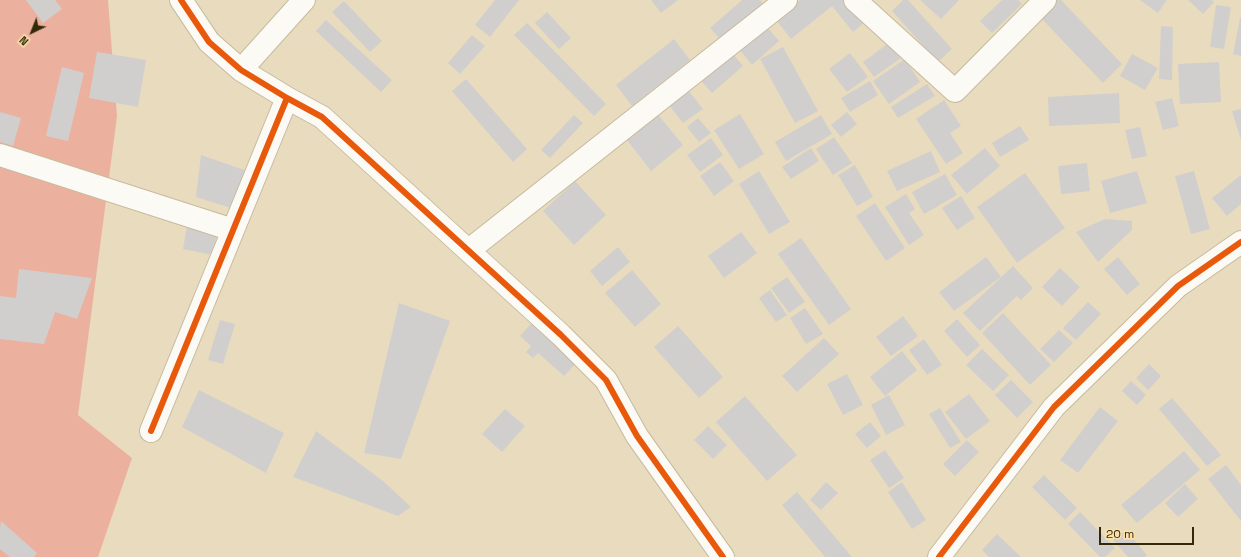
<!DOCTYPE html>
<html>
<head>
<meta charset="utf-8">
<style>
  body { margin:0 }
  #map { position:relative; width:1241px; height:557px; overflow:hidden; background:#e9dbbd; font-family:"Space Grotesk",sans-serif }
  canvas { display:block }
  .north { position:absolute; left:12px; top:12px; width:40px; height:40px; -webkit-text-stroke:3px #fce2aa; paint-order:stroke; rotate:223deg; font-size:11px; font-weight:700; line-height:16px; text-align:center; color:#34280a }
  .north::after { content:''; display:block; margin:auto; width:14px; height:18px; background:#34280a; clip-path:polygon(50% 0,100% 100%,50% 72%,0 100%) }
  .scale { position:absolute; left:1099px; top:527px; width:95px; height:18px; box-sizing:border-box; border:2px solid #34280a; border-top:0; padding-left:5px; font-size:12px; line-height:14px; white-space:nowrap; color:#34280a; -webkit-text-stroke:3px #fce2aa; paint-order:stroke }
</style>
</head>
<body>
<div id="map">
<canvas width="1241" height="557"></canvas>
<div class="north">N</div>
<div class="scale">20 m</div>
</div>
<script>
const ctx = document.querySelector('canvas').getContext('2d');
ctx.lineJoin = 'round';
function paint(path, color) {
  ctx.fillStyle = color;
  ctx.fill(path, 'evenodd');
}
function toPath(rows) {
  const path = new Path2D();
  for (const r of rows) {
    path.moveTo(r[0], r[1]);
    for (let i = 2; i < r.length; i += 2) path.lineTo(r[i], r[i + 1]);
  }
  return path;
}
function stroke(path, color, width, dash) {
  ctx.strokeStyle = color;
  ctx.lineWidth = width;
  ctx.lineCap = dash ? 'butt' : 'round';
  ctx.setLineDash(dash || []);
  ctx.stroke(path);
}
paint(toPath([
  [0,0,108,0,117,116,78,415,132,458,98,557,0,557]
]), '#ebb19e');
paint(toPath([
  [26,0,55,0,62,9,43,23],
  [495,0,519,0,490,37,475,25],
  [651,0,678,0,661,13],
  [742,0,760,0,763,4,721,40,710,28],
  [800,0,861,0,873,15,853,32,832,6,791,39,776,20],
  [903,0,908,0,952,49,938,62,892,11],
  [920,0,959,0,941,19],
  [1002,0,1018,0,1022,4,992,33,980,21],
  [1055,0,1061,0,1122,64,1103,83,1039,16],
  [1140,0,1167,0,1158,13],
  [1188,0,1212,0,1214,2,1203,14],
  [344,1,382,41,370,52,332,12],
  [1216,5,1231,7,1224,49,1210,47],
  [547,12,571,38,559,49,535,23],
  [1240,18,1241,18,1241,56,1233,54],
  [326,20,392,80,381,92,316,31],
  [527,23,606,104,594,116,514,35],
  [1161,26,1173,27,1172,80,1159,79],
  [767,27,779,41,752,65,740,50],
  [472,35,485,46,460,74,448,63],
  [674,39,690,60,632,106,616,85],
  [890,42,901,58,874,77,863,62],
  [727,47,743,66,712,93,696,75],
  [783,47,818,111,795,123,760,59],
  [97,52,146,60,138,107,89,98],
  [850,53,868,77,847,92,829,69],
  [1132,54,1158,68,1145,90,1120,76],
  [905,59,920,82,889,104,873,81],
  [1219,62,1221,102,1180,104,1178,64],
  [62,67,84,73,68,141,46,136],
  [466,79,527,149,513,162,452,91],
  [870,81,878,95,850,112,841,98],
  [927,84,935,96,898,118,891,107],
  [684,85,703,109,683,123,665,100],
  [1119,93,1120,123,1049,126,1048,97],
  [1172,98,1179,126,1163,130,1155,102],
  [944,100,961,126,950,133,963,153,946,164,916,119],
  [651,106,683,145,651,171,620,131],
  [1241,109,1241,140,1232,111],
  [0,112,21,118,13,146,0,142],
  [847,112,857,124,841,137,831,125],
  [740,114,764,154,739,169,714,130],
  [574,115,583,123,550,158,541,150],
  [821,115,832,134,786,161,775,142],
  [698,118,711,133,699,142,687,127],
  [1020,126,1029,140,1000,157,992,143],
  [1140,127,1147,156,1132,159,1125,130],
  [834,137,852,163,833,175,816,149],
  [711,138,723,155,700,172,687,155],
  [811,148,819,161,791,179,782,167],
  [985,148,1000,166,967,194,951,175],
  [931,151,940,172,897,191,887,171],
  [201,155,247,171,231,208,196,197],
  [720,162,734,181,714,196,700,176],
  [1087,163,1090,191,1061,194,1058,166],
  [855,165,873,197,857,206,838,175],
  [759,171,790,222,769,234,739,184],
  [1137,171,1147,203,1110,213,1101,181],
  [1194,171,1210,229,1191,234,1175,176],
  [1025,173,1065,228,1017,263,977,207],
  [945,174,957,195,924,214,912,192],
  [1241,175,1241,204,1227,216,1212,198],
  [575,181,606,215,574,245,543,211],
  [906,194,915,209,909,213,924,235,909,245,885,207],
  [961,196,975,218,957,230,942,208],
  [875,203,905,248,886,261,856,216],
  [1105,219,1132,221,1132,230,1098,262,1076,232],
  [187,226,217,232,213,255,183,249],
  [741,232,757,253,724,278,708,256],
  [801,238,851,309,829,325,778,254],
  [618,247,630,262,602,286,590,271],
  [986,257,1001,277,954,311,939,292],
  [1118,257,1140,284,1127,295,1104,269],
  [1013,266,1033,288,1021,300,1017,296,980,331,963,313],
  [1060,268,1080,287,1062,306,1042,287],
  [19,269,92,278,77,319,55,312,44,344,0,339,0,296,16,298],
  [632,270,661,304,635,327,605,293],
  [787,277,805,302,789,313,771,288],
  [770,290,787,315,776,322,759,298],
  [1088,302,1101,314,1076,340,1063,328],
  [399,303,450,321,401,459,364,453],
  [805,308,823,334,806,344,790,318],
  [1003,313,1051,365,1030,385,982,333],
  [903,316,918,336,891,356,876,337],
  [536,318,580,359,564,376,538,353,533,358,526,352,531,346,520,336],
  [957,319,980,345,967,357,944,331],
  [220,320,235,324,223,364,208,360],
  [678,326,723,377,699,398,654,347],
  [1059,330,1073,343,1054,362,1040,349],
  [824,338,839,354,797,392,782,376],
  [924,339,942,365,927,375,909,350],
  [982,349,1009,375,993,391,966,365],
  [902,351,917,370,885,396,870,377],
  [1149,364,1161,376,1148,390,1136,378],
  [847,374,863,405,843,415,827,384],
  [1011,380,1033,402,1017,418,995,395],
  [1131,381,1146,395,1137,405,1122,391],
  [199,390,284,433,266,473,182,427],
  [969,394,990,421,966,439,945,412],
  [889,395,905,425,886,435,871,405],
  [745,396,797,455,767,481,716,422],
  [1172,398,1221,455,1207,466,1159,409],
  [1100,407,1118,421,1078,473,1060,460],
  [940,408,961,442,950,448,929,414],
  [505,409,525,426,502,452,482,434],
  [870,422,881,436,867,448,855,434],
  [708,426,727,445,713,459,694,440],
  [316,431,383,481,411,507,398,516,293,477],
  [967,440,979,452,955,476,943,464],
  [885,450,904,478,889,488,870,460],
  [1184,451,1200,470,1137,523,1121,505],
  [1226,465,1241,485,1241,521,1208,479],
  [1044,475,1077,508,1065,520,1032,487],
  [826,482,838,493,821,510,810,500],
  [902,482,926,520,912,529,888,492],
  [1185,484,1198,499,1178,517,1165,503],
  [797,492,852,557,825,557,782,505],
  [1080,512,1115,548,1105,557,1100,557,1068,524],
  [1,521,37,553,34,557,10,557,0,549,0,529],
  [1126,530,1147,555,1145,557,1128,557,1113,540],
  [997,534,1021,557,989,557,982,550]
]), '#d1cfce');
const minor = toPath([
  [855,0,955,91,1045,0],
  [241,70,304,0],
  [287,98,322,117,561,335,606,380,637,436,723,557],
  [0,155,233,230],
  [469,250,786,0],
  [151,431,287,98,241,70,209,42,181,0],
  [939,557,1054,407,1178,286,1241,242]
]);
stroke(minor, '#c6ba9f', 24);
stroke(minor, '#fcfaf5', 22);
stroke(toPath([
  [287,98,322,117,561,335,606,380,637,436,723,557],
  [151,431,287,98,241,70,209,42,181,0],
  [939,557,1054,407,1178,286,1241,242]
]), '#e8590c', 6);
</script>
</body>
</html>
